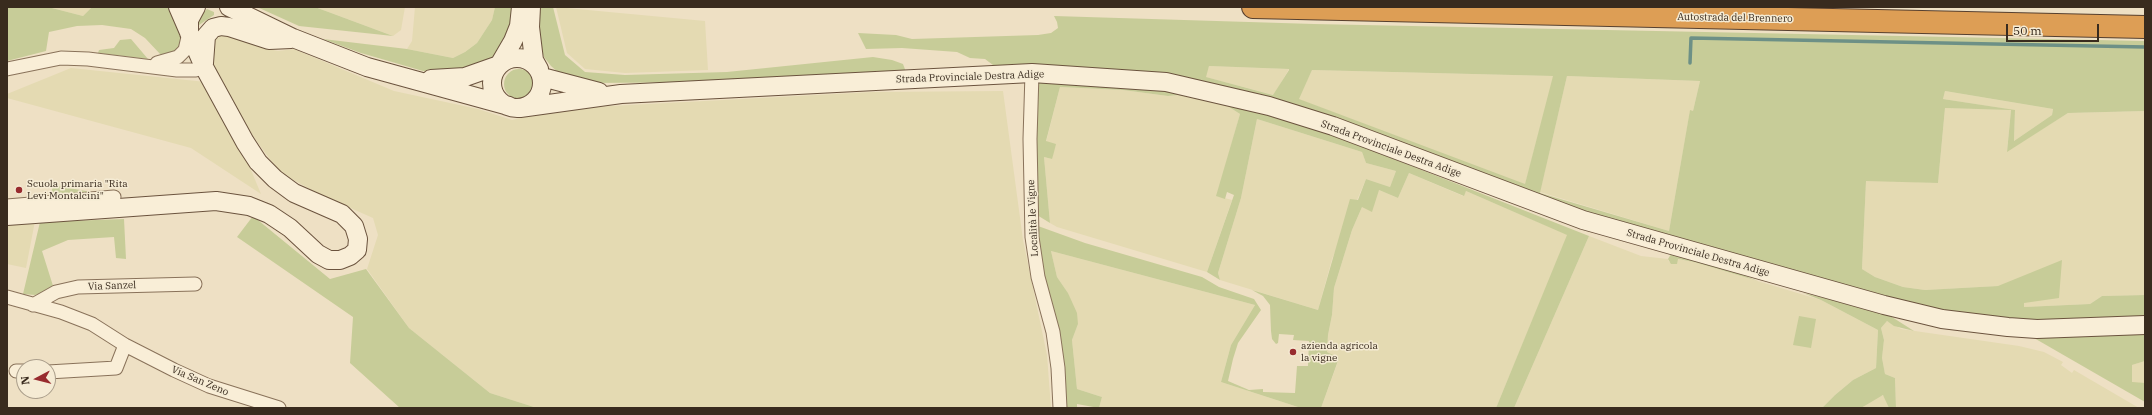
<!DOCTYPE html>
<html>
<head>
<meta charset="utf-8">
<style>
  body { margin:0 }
  #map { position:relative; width:2152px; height:415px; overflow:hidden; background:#eee0c4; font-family:"IBM Plex Serif",serif }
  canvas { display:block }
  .frame { position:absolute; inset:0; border:8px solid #392b1e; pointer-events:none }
  .north { position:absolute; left:16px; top:359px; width:40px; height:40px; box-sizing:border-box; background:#f5ebd4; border:1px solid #aa9e8b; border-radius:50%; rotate:263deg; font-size:11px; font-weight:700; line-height:16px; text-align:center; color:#392b1e }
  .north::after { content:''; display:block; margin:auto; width:14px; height:18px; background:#982b2e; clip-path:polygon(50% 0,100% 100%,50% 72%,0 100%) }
  .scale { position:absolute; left:2006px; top:24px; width:93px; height:18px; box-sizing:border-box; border:2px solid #392b1e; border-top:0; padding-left:5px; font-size:12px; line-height:14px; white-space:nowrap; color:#392b1e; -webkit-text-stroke:3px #f5ebd4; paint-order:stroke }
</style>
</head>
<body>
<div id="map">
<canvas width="2152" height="415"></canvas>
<div class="frame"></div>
<div class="north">N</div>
<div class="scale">50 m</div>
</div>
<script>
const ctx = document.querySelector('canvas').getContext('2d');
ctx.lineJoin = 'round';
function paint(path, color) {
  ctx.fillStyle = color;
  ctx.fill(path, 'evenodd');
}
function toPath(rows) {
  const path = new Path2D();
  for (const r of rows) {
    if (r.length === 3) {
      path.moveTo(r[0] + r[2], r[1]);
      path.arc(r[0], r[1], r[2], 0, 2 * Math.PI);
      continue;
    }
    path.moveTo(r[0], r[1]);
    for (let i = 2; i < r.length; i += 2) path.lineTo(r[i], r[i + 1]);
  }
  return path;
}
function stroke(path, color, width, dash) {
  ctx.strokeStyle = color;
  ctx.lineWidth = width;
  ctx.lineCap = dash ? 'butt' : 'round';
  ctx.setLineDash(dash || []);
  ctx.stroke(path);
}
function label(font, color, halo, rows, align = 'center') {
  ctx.font = font + ' "IBM Plex Serif",serif';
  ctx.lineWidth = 3;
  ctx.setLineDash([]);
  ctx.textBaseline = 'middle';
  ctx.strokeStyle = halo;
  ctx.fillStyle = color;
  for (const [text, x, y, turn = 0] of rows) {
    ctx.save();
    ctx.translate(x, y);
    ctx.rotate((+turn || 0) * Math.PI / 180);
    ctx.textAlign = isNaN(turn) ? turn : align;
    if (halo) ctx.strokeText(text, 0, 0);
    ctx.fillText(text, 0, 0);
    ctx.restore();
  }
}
paint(toPath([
  [48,7,92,7,83,16],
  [315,7,405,7,401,30,393,36],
  [415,7,495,7,492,20,477,43,465,52,453,58,407,49,412,41],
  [556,7,705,21,708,70,625,73,585,69,567,53],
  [218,33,268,49,278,51,294,49,394,91,478,109,512,120,555,109,873,92,1003,91,1023,240,1047,355,1051,408,537,408,490,393,409,328,367,269,378,235,373,218,319,194,279,172,253,136,229,95,210,58,210,40],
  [1209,66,1289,69,1274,95,1205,77],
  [71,68,206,82,241,146,261,194,191,148,7,98,7,94],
  [1312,70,1554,76,1525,185,1298,99],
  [1567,76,1700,81,1693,111,1690,111,1669,231,1540,192],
  [1060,87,1123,90,1168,96,1178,95,1226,105,1240,114,1217,196,1232,200,1207,272,1057,227,1050,223,1044,157,1052,159,1046,142],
  [1945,91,2053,109,2052,115,2014,141,2015,111,2011,110,2007,151,2068,113,2145,111,2145,295,2102,296,2090,304,2024,307,2024,303,1998,286,1925,290,1903,287,1875,277,1862,269,1866,180,1938,183,1945,108,2007,109,1943,99],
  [1257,119,1362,152,1366,163,1396,171,1390,187,1366,179,1332,259,1318,310,1220,280,1218,273,1241,198],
  [1409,173,1463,196,1466,191,1568,235,1496,408,1321,408,1339,359,1327,352,1328,335,1332,315,1334,288,1352,230,1362,207,1379,190,1398,198],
  [35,221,26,268,7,264,7,223],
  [1589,236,1641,256,1668,259,1669,262,1677,259,1694,262,1821,300,1878,330,1876,368,1853,380,1835,395,1822,408,1514,408],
  [1051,251,1255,305,1231,345,1221,382,1301,408,1099,408,1102,397,1077,389,1072,340,1078,324,1068,293,1057,277],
  [1887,321,1901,329,2019,346,2044,352,2063,362,2061,365,2072,373,2074,370,2139,408,1896,408,1895,378,1885,374,1882,358,1884,340,1881,328],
  [2145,361,2145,383,2132,383,2132,365],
  [1880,395,1885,396,1889,408,1861,408]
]), '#e4dab2');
paint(toPath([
  [7,7,48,7,83,16,92,7,171,7,183,32,179,48,167,56,161,55,145,38,131,29,102,25,77,26,49,32,46,51,7,61],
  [257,7,315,7,393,36,299,26],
  [495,7,516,7,515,23,497,56,446,74,423,71,361,53,323,39,407,49,453,58,465,52,477,43,492,20],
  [541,7,553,7,565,55,585,72,625,75,727,72,873,57,892,60,903,64,906,72,738,82,585,83,561,75,551,66,544,57,539,43,537,29],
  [207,9,214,12,214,15,199,25,195,34,201,15],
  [1054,16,1314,24,2145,41,2145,111,2068,113,2007,152,2011,110,1945,108,1938,183,1866,181,1862,269,1875,277,1903,287,1925,290,1998,286,2062,260,2059,298,2024,303,2024,307,2090,304,2102,296,2145,295,2145,318,2068,322,1979,318,1896,300,1536,198,1273,99,997,68,985,59,970,58,957,52,902,48,866,49,858,33,896,35,912,39,1038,35,1051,33,1058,28,1057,22],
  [1209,66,1289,69,1289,70,1273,95,1206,77],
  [1312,70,1553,76,1525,184,1299,99],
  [1567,76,1700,81,1693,111,1690,110,1669,231,1540,193],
  [1945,91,2053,109,2052,115,2014,141,2015,110,1943,99],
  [131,39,148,59,98,53,99,50,114,48,120,40],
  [519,84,15],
  [1039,82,1164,88,1224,101,1328,133,1589,236,1514,408,1496,408,1567,235,1466,191,1464,196,1409,173,1398,198,1379,190,1372,212,1362,207,1352,230,1334,288,1332,315,1328,335,1327,352,1339,358,1321,408,1301,408,1221,382,1231,345,1255,305,1051,251,1057,277,1068,293,1077,313,1078,324,1072,340,1077,389,1102,397,1099,408,1077,404,1077,408,1064,408,1037,247,1038,226,1085,243,1202,277,1219,287,1254,299,1261,310,1238,343,1233,359,1228,381,1249,390,1263,389,1263,392,1295,393,1297,366,1308,366,1309,341,1293,340,1294,335,1279,334,1278,343,1276,344,1272,339,1271,331,1270,305,1263,296,1252,290,1318,310,1350,199,1358,200,1366,179,1390,187,1396,171,1366,163,1362,152,1257,119,1241,198,1218,273,1220,280,1207,272,1234,195,1227,192,1225,199,1216,196,1240,114,1226,105,1178,95,1168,96,1123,90,1060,87,1046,141,1056,144,1054,152,1052,159,1044,157,1050,223,1037,215,1036,87],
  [53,185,91,192,103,194,50,199],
  [253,216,330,279,366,269,409,328,490,393,537,408,400,408,350,363,353,317,237,237],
  [124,219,126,259,116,258,114,237,68,240,42,251,54,289,35,295,23,294,40,222],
  [1671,254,1717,265,1758,281,1694,262,1678,259,1677,264,1671,264,1668,259],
  [1803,293,1884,312,1914,331,1894,326,1887,321,1881,328,1884,340,1882,358,1885,374,1895,378,1896,408,1889,408,1883,395,1861,408,1822,408,1835,395,1853,380,1876,368,1878,330,1821,300],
  [1799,316,1816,319,1811,348,1793,345],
  [2145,331,2145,361,2132,365,2132,382,2145,383,2145,402,2034,338]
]), '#c7cc98');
stroke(toPath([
  [1690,63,1691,38,2145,47]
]), '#6d9086', 3.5);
const street = toPath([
  [157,63,178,57,185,50,189,33],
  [7,69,61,58,88,59,177,70,196,70,204,67],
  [1032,73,1030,139,1032,237,1038,277,1053,332,1058,368,1060,408],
  [7,206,114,197],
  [7,297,61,312,92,324,125,345,174,370,209,386,279,408],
  [33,305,56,292,78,287,195,284],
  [16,371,24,371],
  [48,372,116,368,125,345]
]);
const secondary = toPath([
  [229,7,293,38,367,67,509,106],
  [531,7,530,27,534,60,539,69],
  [189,33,189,20,196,7],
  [517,83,25],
  [204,63,206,36,213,28,221,26,229,27,269,40,291,39],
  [542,77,599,92],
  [431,79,465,77,499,65,513,41,519,26,521,7],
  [520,108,621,94,1032,73,1166,82,1269,106,1333,126,1583,220,1884,305,1942,319,2008,327,2037,329,2145,325],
  [7,216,216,201,249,206,269,214,290,228,318,254,329,260,340,260,350,256,357,250,358,239,354,226,342,214,294,193,275,179,258,162,245,142,204,67,178,7]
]);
const highway = toPath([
  [1253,7,2145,27]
]);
stroke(street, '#89725a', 15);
stroke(secondary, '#6b533e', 20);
stroke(highway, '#57402f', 24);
stroke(street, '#f9eed7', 13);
stroke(secondary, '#f9eed7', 18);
stroke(highway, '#dd9e55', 22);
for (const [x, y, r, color] of [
  [19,190,4,"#982b2e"],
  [1293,352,4,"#982b2e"]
]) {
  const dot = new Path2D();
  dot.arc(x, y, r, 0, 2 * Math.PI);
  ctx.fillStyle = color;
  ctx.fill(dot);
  stroke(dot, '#f5ebd4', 1.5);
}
label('10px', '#392b1e', '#f5ebd4', [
  ["Autostrada del Brennero",1735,18,1],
  ["Strada Provinciale Destra Adige",970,77,-2],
  ["Strada Provinciale Destra Adige",1391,149,20],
  ["Località le Vigne",1033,218,-93],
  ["Strada Provinciale Destra Adige",1698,253,16],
  ["Via Sanzel",112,286,-2],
  ["Via San Zeno",200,381,23]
]);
label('10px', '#392b1e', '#f5ebd4', [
  ["Scuola primaria \"Rita",27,184],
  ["Levi Montalcini\"",27,196],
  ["azienda agricola",1301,346],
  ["la vigne",1301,358]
], 'left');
</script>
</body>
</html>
